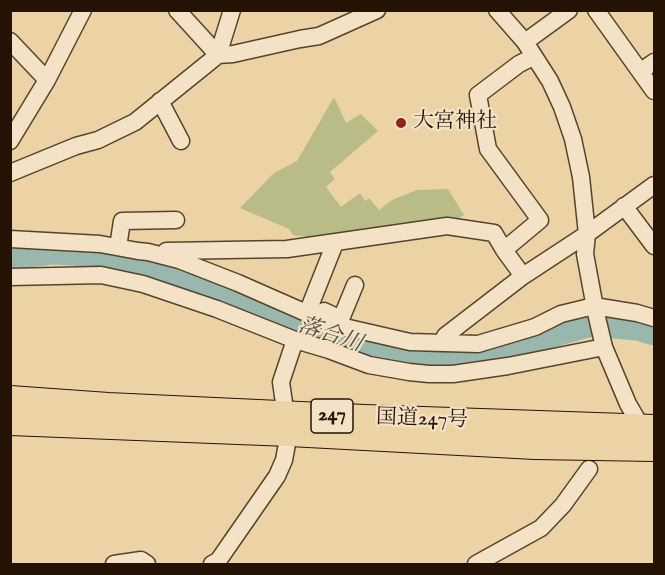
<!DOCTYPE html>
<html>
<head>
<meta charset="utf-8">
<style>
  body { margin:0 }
  #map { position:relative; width:665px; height:575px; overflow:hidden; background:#ecd3a6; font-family:"IM FELL English",serif }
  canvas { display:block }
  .frame { position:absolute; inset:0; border:12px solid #241304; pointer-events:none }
</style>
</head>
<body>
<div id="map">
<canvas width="665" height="575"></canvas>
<div class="frame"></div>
</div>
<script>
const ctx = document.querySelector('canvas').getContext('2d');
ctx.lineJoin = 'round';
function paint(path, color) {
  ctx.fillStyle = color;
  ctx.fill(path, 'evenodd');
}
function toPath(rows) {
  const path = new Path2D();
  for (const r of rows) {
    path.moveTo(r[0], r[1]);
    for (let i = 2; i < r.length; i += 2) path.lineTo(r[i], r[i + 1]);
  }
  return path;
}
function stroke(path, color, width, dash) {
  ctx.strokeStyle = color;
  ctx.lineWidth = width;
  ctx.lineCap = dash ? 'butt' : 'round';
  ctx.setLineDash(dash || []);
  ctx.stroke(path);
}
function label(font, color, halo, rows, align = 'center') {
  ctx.font = font + ' "IM FELL English","Noto Serif JP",serif';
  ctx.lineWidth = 4.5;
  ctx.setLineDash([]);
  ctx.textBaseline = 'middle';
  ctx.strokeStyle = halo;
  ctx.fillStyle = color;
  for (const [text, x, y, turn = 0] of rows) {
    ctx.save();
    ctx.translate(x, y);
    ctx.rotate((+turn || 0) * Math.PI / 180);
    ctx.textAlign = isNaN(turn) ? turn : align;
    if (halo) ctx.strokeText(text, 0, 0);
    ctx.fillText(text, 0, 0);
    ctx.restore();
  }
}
paint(toPath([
  [334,97,346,123,361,114,378,131,330,172,335,179,326,187,341,207,360,193,365,201,369,198,379,210,392,200,417,190,448,189,464,215,447,226,344,242,293,235,289,229,240,208,274,173,297,161]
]), '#b9bc86');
stroke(toPath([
  [10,259,52,254,75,255,137,268,163,272,183,277,208,287,336,342,407,357,446,360,492,354,592,326,637,330,654,335]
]), '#9ab7ae', 21);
const minor = toPath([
  [177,10,218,55,233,54,300,39,319,36,377,10],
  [497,10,525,42,550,81,562,107,573,139,581,177,587,234,585,254,596,313,604,347,628,404,645,433],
  [596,10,654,91],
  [10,41,47,80],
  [525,42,569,10],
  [641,71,654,62],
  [160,101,181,141],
  [10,141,47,80,83,10],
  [10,173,76,146,98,140,135,122,218,55,232,10],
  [624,206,654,246],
  [10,239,100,244,138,251,148,252,179,260,238,283,313,316,340,326,410,342,478,344,535,327,561,314,594,306,637,313,654,318],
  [118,247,122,221,176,220],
  [166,251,287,249,447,226,494,233,504,250],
  [523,276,504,250,540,220,488,149,478,95,519,64,533,57],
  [10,277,101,275,143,284,217,309,295,340,329,350,369,365,409,372,429,374,453,374,508,366,604,347],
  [310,306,335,243],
  [324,311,341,319,355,285],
  [445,336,523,276,587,234,654,185],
  [283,414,284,403,281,382,295,340],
  [114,564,141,560,147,564],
  [212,564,218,561,277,476,284,460,289,433],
  [476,564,541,528,563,505,589,469]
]);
const highway = toPath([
  [10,399,108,406,365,418,654,428],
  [10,422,289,433,535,446,654,448]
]);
stroke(minor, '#56432c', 19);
stroke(highway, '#241304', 28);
stroke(minor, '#f3e2c5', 16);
stroke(highway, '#ecd3a6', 26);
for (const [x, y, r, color] of [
  [401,123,6,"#8f2418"]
]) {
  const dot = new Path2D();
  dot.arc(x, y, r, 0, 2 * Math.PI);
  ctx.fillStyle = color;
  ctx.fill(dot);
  stroke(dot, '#f3e2c5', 2);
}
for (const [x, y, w] of [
  [332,416,42]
]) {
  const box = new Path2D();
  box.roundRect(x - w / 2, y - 17, w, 34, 4.5);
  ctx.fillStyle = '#f3e2c5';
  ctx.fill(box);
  stroke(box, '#241304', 1.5);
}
label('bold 20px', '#241304', null, [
  ["247",332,416]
]);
label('21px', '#241304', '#f3e2c5', [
  ["大宮神社",413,123]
], 'left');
label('21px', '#241304', '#f3e2c5', [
  ["国道247号",422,420,2]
]);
label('italic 22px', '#4d4c40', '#f3e2c5', [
  ["落合川",330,336,18]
]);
</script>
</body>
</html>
